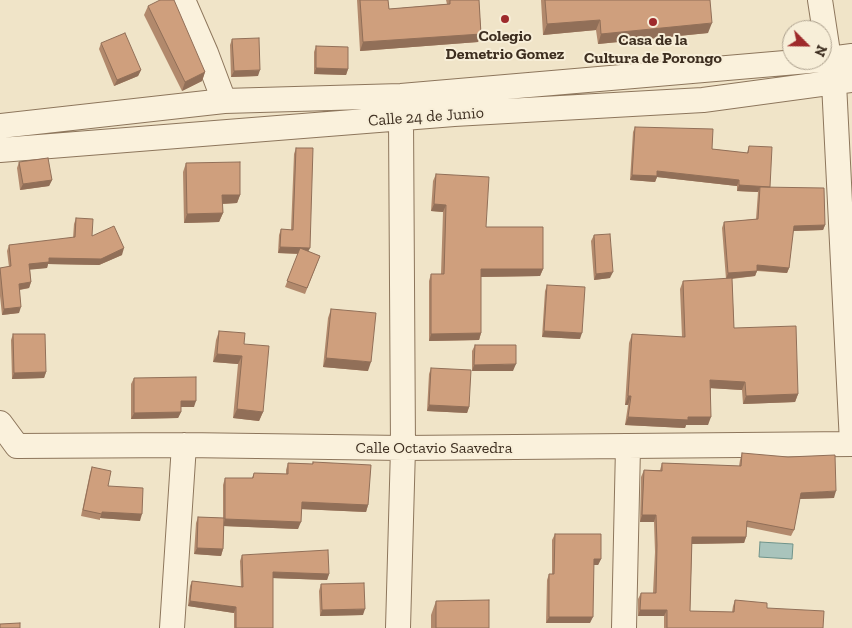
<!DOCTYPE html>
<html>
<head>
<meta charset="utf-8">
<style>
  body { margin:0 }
  #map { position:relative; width:852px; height:628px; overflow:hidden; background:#f0e4c8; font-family:"Zilla Slab",serif }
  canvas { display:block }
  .north { position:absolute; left:782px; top:20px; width:50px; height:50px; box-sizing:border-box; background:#f7eed8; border:1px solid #ada18e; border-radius:50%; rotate:113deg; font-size:14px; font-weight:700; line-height:20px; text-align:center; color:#3d2e20 }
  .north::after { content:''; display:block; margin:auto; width:18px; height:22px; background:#9e2a2b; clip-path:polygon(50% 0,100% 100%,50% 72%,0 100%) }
</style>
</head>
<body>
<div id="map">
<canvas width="852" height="628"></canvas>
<div class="north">N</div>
</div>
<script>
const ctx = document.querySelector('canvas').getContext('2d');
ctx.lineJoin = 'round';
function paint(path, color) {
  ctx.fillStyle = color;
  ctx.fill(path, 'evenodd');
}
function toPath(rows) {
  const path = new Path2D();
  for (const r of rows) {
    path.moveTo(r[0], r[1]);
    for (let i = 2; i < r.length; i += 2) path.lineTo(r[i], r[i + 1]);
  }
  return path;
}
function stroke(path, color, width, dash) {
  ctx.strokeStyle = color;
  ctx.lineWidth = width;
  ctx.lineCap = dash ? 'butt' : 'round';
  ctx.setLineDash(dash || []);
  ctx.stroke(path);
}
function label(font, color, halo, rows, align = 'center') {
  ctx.font = font + ' "Zilla Slab",serif';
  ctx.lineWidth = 4;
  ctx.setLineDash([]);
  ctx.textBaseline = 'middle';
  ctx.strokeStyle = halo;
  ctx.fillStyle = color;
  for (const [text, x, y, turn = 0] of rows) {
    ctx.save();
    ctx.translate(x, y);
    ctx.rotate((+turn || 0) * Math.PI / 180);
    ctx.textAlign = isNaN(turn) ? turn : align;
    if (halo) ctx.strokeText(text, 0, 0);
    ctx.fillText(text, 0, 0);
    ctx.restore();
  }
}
const water = toPath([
  [760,542,793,544,792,559,759,557,760,542]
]);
paint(water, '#a9c4bc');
stroke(water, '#6f938a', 1);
const street = toPath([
  [183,0,206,53,224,101],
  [820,0,829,59,834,83,852,443],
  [822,60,852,56],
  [0,126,224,101,401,96,820,60],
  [0,150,454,114,703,100,852,80],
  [0,423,17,446,184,445,403,448,852,444],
  [172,628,184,445],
  [398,628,403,448,401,119],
  [624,628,628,447]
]);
stroke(street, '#8d765c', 26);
stroke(street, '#faf1dc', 24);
paint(toPath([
  [357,0,388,0,389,9,447,4,446,0,479,0,481,34,478,42,360,51],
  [541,0,710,0,708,33,598,44,596,30,543,35],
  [148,6,205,72,202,81,182,91,144,15],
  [232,39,258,76,231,77,230,45],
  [101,43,141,70,138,76,114,86,99,49],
  [316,46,348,69,346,75,314,74,314,52],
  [635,127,712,149,747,153,749,146,770,187,825,225,823,230,793,231,789,268,787,273,757,271,755,276,732,279,734,328,798,394,795,402,743,404,742,390,711,388,708,425,686,425,685,428,625,425,628,405,625,405,629,343,632,334,682,337,680,289,683,281,726,279,722,228,724,222,756,219,758,192,737,191,737,186,657,177,655,182,630,180,633,132],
  [296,148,308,251,320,256,305,294,285,287,298,254,278,253,279,235,281,229,291,230,294,154],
  [19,162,52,180,49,186,20,190,17,168],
  [186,163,240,195,237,203,222,204,223,213,219,222,184,223,183,172],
  [436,174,486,227,543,269,540,276,481,277,481,333,479,340,429,341,429,281,431,274,441,274,443,212,431,211,433,181],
  [76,218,92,236,122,255,99,265,48,264,47,268,30,269,31,282,29,288,20,290,19,313,2,315,0,296,0,268,9,267,7,251,9,245,73,238,74,224],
  [594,235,610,278,594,280,591,241],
  [547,285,580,339,542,337,545,291],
  [331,309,368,371,323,367,328,318],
  [219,331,244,344,263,412,259,421,233,418,238,364,213,362,216,340],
  [13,334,46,372,44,378,12,379,11,340],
  [475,345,513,371,472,371,472,351],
  [431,368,469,407,467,413,427,411,429,374],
  [134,378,194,407,181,407,181,412,178,418,131,419,131,384],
  [742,453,834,498,799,499,794,530,791,536,747,527,746,537,744,543,692,544,690,611,732,612,733,606,735,600,767,608,823,628,664,628,664,616,638,616,638,599,641,593,653,593,655,552,654,522,640,522,641,477,644,470,660,470,662,463,739,466,740,460],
  [313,462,368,505,366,512,301,509,298,529,224,526,223,549,221,556,194,554,196,523,198,517,223,518,223,485,225,478,252,478,254,473,286,474,286,470,288,463,312,464],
  [92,467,108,486,140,521,100,518,100,520,81,516,90,473],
  [555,534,601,559,598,565,593,565,590,623,546,623,547,580,549,574,552,574,552,540],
  [242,555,329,574,327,580,273,578,273,628,234,628,234,613,188,606,190,586,192,581,241,587,240,561],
  [321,584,363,615,320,616,319,591],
  [436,601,489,628,431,628,431,615]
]), '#b2896c');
paint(toPath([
  [600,20,596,30,543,35,547,24],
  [712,23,708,33,598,44,601,34],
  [481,34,478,42,360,51,363,42],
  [316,68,348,69,346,75,314,74],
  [141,70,138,76,114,86,117,80],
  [260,70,258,76,231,77,234,71],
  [205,72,202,81,182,91,185,82],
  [657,171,739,180,737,186,657,177,655,182,630,180,632,175],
  [52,180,49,186,20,190,23,184],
  [739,185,770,187,760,187,758,192,737,191],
  [222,195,240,195,237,203,219,204],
  [434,204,446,205,443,212,431,211],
  [223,213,219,222,184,223,187,214],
  [825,225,823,230,792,231,794,226],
  [280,247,310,248,307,254,278,253],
  [124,248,122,255,99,265,48,264,47,268,27,270,29,264,49,258],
  [757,265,789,268,787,273,755,270],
  [481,269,543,269,540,276,478,277],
  [757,271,755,276,726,279,728,273],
  [613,272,610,278,594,280,596,274],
  [31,282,29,288,17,290,19,284],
  [21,307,19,313,2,315,4,309],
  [544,331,582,333,580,339,542,337],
  [481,333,479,340,429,341,431,334],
  [217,354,242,356,238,364,213,362],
  [326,358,371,362,368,371,323,367],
  [516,364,513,371,472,371,474,365],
  [46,372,44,378,12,379,14,373],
  [710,380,745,382,742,390,708,388],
  [798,394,795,402,743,404,746,396],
  [628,396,631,396,628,405,625,405],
  [181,401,196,401,194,407,178,407],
  [429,405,469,407,467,413,427,411],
  [237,409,263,412,259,421,233,418],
  [181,412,178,418,131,419,134,413],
  [628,417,711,417,708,425,686,425,685,428,625,425],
  [836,491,834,498,798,499,801,493],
  [302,502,368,505,366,512,299,509],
  [102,512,142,514,140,521,100,518],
  [642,515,656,515,654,522,640,522],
  [225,519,301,522,298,529,223,526],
  [692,537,746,537,744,543,690,544],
  [197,548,223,549,221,556,194,554],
  [594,559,601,559,598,565,591,565],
  [273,572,329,574,327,580,271,578],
  [190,601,236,607,234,613,188,606],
  [365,609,363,615,320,616,322,610],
  [640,610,667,610,664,616,638,616],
  [549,617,593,617,590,623,546,623]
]), '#916f58');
const building = toPath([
  [160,0,174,0,205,72,185,82,148,6,160,0],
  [360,0,388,0,389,9,450,4,450,0,479,0,481,34,363,42,360,0],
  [545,0,710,0,712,23,601,34,600,20,547,24,545,0],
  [125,33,141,70,117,80,101,43,125,33],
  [259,38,260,70,234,71,232,39,259,38],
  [316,46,348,47,348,69,316,68,316,46],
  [635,127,713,129,712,149,748,153,749,146,772,147,770,187,739,185,739,180,657,171,657,176,632,175,635,127],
  [296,148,313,148,310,248,280,247,281,229,293,230,296,148],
  [48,158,52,180,23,184,19,162,48,158],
  [240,162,240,195,222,195,223,213,187,214,186,163,240,162],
  [436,174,489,177,486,227,543,227,543,269,481,269,481,333,431,334,431,274,444,274,446,205,434,204,436,174],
  [760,187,824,188,825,225,794,226,789,268,757,265,757,271,728,273,724,222,758,219,760,187],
  [76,218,93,219,92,236,114,226,124,248,101,259,49,258,49,262,29,264,31,282,19,284,21,307,4,309,0,268,11,266,9,245,75,237,76,218],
  [610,234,613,272,596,274,594,235,610,234],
  [300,248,320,256,307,288,287,281,300,248],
  [732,278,734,328,796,326,798,394,746,396,745,382,710,380,711,417,688,417,688,420,628,417,631,396,628,396,632,334,685,337,683,281,732,278],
  [547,285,585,287,582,333,544,331,547,285],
  [331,309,376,313,371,362,326,358,331,309],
  [219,331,245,333,244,344,269,346,263,412,237,409,242,356,217,354,219,331],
  [13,334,45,334,46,372,14,373,13,334],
  [475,345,516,345,516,364,474,365,475,345],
  [431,368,471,370,469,407,429,405,431,368],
  [196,377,196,401,181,401,181,412,134,413,134,378,196,377],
  [742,453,788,457,835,455,836,491,801,493,794,530,747,521,746,537,692,537,690,611,734,612,735,600,767,603,767,608,824,611,823,628,667,628,667,610,640,610,641,593,656,593,657,545,656,515,642,515,644,470,662,471,662,463,741,466,742,453],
  [313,462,371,465,368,505,302,502,301,522,225,519,225,478,253,478,254,473,288,474,288,463,313,464,313,462],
  [92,467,111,471,108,486,143,488,142,514,102,512,102,514,83,510,92,467],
  [198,517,224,518,223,549,197,548,198,517],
  [555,534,601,534,601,559,594,559,593,617,549,617,549,574,554,574,555,534],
  [328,550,329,574,273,572,273,628,236,628,236,607,190,601,192,581,243,587,242,555,328,550],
  [364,583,365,609,322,610,321,584,364,583],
  [489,600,489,628,436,628,436,601,489,600],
  [20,623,20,628,0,628,0,624,20,623]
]);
paint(building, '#cf9f7d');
stroke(building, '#916f58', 1);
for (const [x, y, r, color] of [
  [505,19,5,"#9e2a2b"],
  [653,22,5,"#9e2a2b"]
]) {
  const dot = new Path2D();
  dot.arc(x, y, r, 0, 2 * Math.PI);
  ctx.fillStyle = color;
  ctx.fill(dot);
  stroke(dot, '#f7eed8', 2);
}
label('bold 16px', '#3d2e20', '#f7eed8', [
  ["Colegio",505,36],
  ["Demetrio Gomez",505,54],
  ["Casa de la",653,40],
  ["Cultura de Porongo",653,58]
]);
label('16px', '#3d2e20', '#f7eed8', [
  ["Calle 24 de Junio",426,117,-4],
  ["Calle Octavio Saavedra",434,448]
]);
</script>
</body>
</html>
